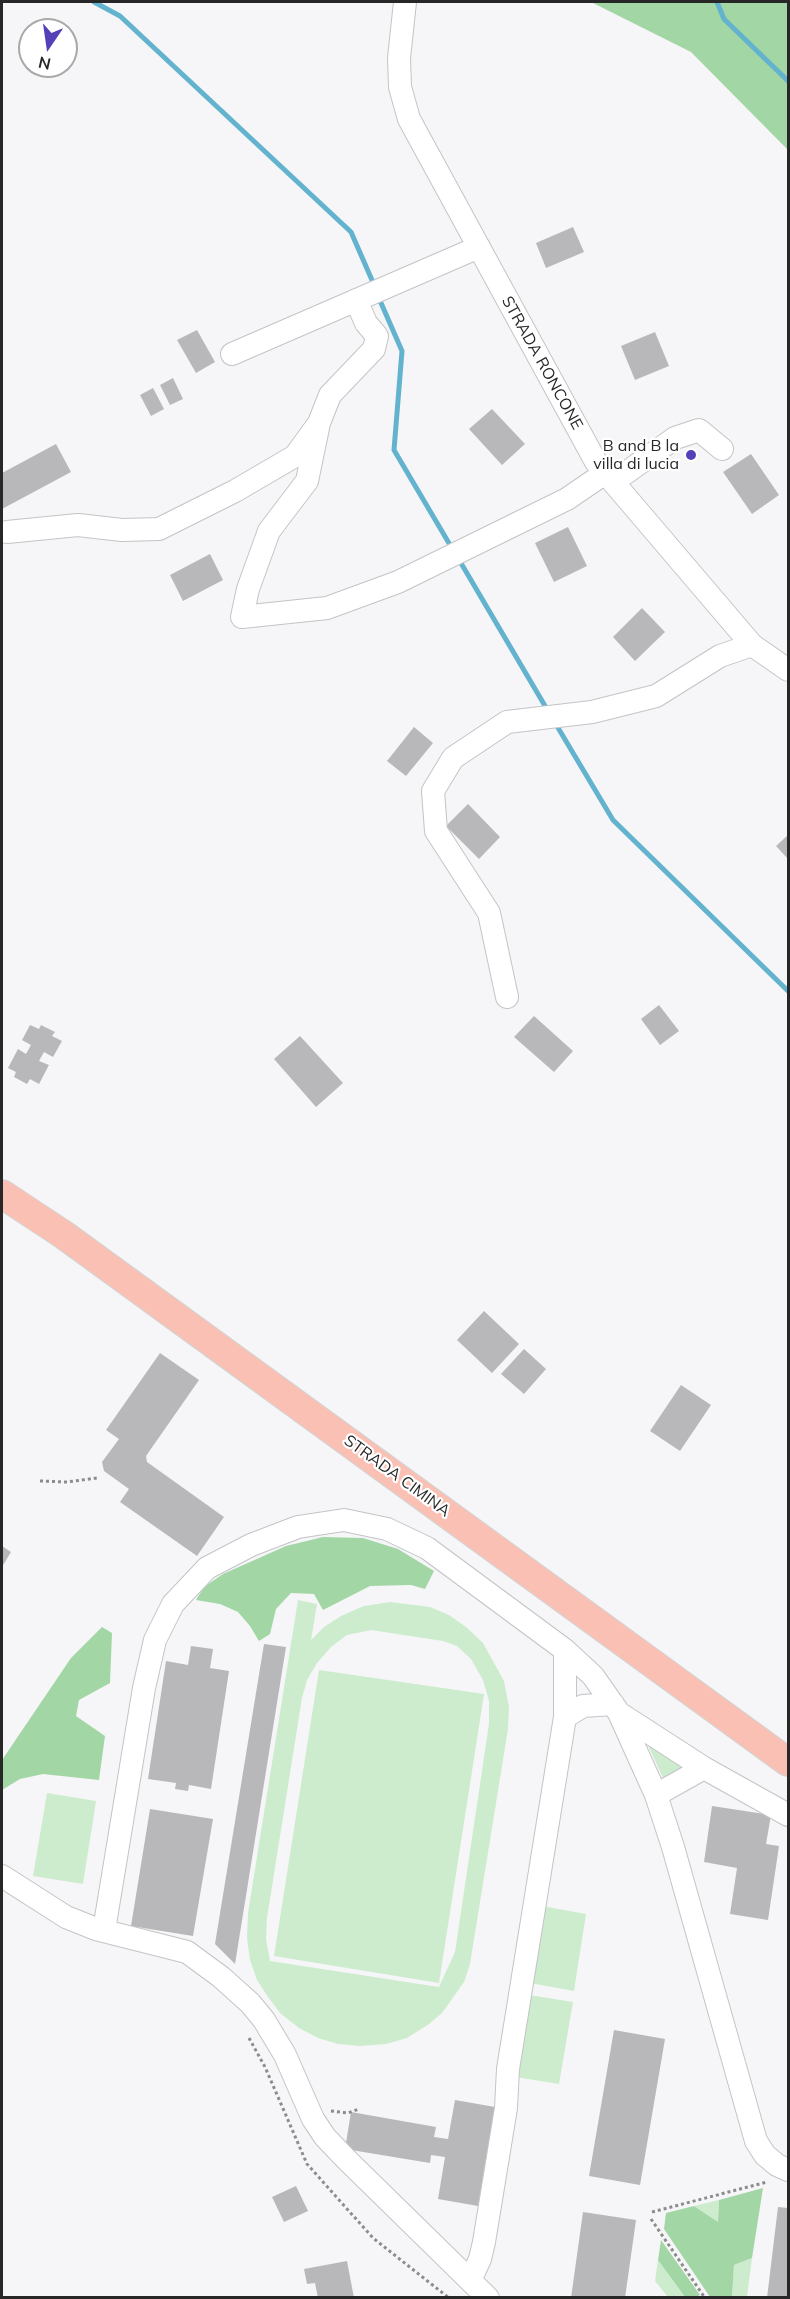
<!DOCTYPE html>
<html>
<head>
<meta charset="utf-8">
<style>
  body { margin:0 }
  #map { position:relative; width:790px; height:2299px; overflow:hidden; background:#f6f6f8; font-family:Mulish,sans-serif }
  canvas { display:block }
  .frame { position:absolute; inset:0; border:3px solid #272728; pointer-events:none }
  .north { position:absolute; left:18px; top:18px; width:60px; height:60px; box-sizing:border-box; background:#fff; border:2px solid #a9a9a9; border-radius:50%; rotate:193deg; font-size:16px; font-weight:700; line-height:24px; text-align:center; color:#272728 }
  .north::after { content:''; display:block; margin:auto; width:21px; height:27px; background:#5540b8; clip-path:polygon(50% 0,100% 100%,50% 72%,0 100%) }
</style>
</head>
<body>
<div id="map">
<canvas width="790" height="2299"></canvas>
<div class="frame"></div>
<div class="north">N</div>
</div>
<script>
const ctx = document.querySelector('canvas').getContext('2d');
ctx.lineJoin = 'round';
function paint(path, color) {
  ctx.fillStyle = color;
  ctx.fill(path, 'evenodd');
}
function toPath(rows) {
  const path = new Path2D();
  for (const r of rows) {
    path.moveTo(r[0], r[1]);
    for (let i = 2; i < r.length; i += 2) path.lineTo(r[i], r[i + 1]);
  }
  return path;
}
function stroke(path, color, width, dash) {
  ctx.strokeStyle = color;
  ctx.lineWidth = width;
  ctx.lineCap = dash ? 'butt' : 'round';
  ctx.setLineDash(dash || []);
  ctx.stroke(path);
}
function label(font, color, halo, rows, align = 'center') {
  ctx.font = font + ' Mulish,sans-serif';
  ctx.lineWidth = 4.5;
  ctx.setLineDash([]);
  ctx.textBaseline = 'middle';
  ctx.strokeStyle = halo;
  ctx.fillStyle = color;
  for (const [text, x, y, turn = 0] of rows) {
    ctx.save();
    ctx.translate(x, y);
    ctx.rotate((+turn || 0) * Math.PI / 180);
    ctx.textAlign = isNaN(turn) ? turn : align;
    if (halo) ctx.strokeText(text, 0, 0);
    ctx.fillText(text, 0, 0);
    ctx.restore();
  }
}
paint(toPath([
  [298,1600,317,1604,311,1640,324,1627,341,1616,364,1606,390,1602,430,1607,449,1615,466,1627,483,1643,504,1681,509,1707,508,1729,470,1964,464,1982,442,2013,429,2024,407,2038,386,2044,360,2046,338,2044,318,2038,299,2028,280,2013,268,1997,257,1980,250,1960,247,1938,248,1913],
  [371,1630,443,1641,457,1646,471,1659,483,1680,489,1701,489,1724,455,1952,439,1987,270,1961,266,1939,267,1918,302,1698,307,1680,317,1663,331,1647,347,1635],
  [319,1670,484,1694,439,1983,274,1956],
  [646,1741,686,1768,663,1778],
  [47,1793,96,1801,83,1884,33,1876],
  [542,1906,586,1914,574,1991,530,1983],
  [529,1995,573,2002,559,2084,516,2077],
  [719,2200,718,2222,694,2206],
  [752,2258,747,2297,732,2298,734,2265],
  [658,2260,685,2297,668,2297,655,2281]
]), '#cceccd');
paint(toPath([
  [591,2,788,2,788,150,691,52],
  [323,1537,363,1538,398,1549,434,1571,425,1589,411,1585,370,1586,323,1610,314,1594,291,1593,276,1609,270,1634,259,1641,250,1626,238,1612,220,1604,196,1600,204,1587,223,1574,286,1546],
  [102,1627,112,1633,110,1683,79,1700,76,1716,105,1736,99,1780,43,1774,20,1779,2,1790,2,1760,71,1658],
  [763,2188,752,2258,734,2265,732,2297,710,2297,664,2229,666,2213,694,2206,718,2222,719,2200],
  [661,2240,700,2295,696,2297,685,2297,658,2260]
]), '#a2d6a4');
stroke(toPath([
  [94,2,120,16,351,232,375,287],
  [717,2,724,19,788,81],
  [378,296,402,351,394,450,453,550],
  [458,558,548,711],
  [554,721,613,820,788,991]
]), '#63b3cf', 5);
paint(toPath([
  [573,227,584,252,546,268,536,243],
  [197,330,215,362,196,373,177,340],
  [655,332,669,366,635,380,621,346],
  [173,378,183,399,170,405,160,385],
  [153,388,164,409,151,416,140,395],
  [492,409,525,444,502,465,469,429],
  [56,444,71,472,2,509,2,473],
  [751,454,779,495,752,514,723,472],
  [568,527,587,566,554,582,535,543],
  [210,554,223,580,183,601,170,575],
  [642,608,665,632,635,661,613,637],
  [414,727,433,743,406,776,387,761],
  [468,804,500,837,479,859,446,826],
  [788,835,788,859,776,846],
  [659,1005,679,1031,660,1045,641,1019],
  [534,1016,573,1051,554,1072,514,1037],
  [30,1025,39,1029,41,1025,55,1032,52,1036,62,1041,53,1057,44,1052,39,1061,49,1065,39,1084,30,1079,27,1084,14,1077,16,1072,8,1068,18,1049,26,1054,31,1045,22,1040],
  [300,1036,343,1083,316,1107,274,1059],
  [484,1311,519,1344,492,1373,457,1340],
  [524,1349,546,1369,524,1394,501,1374],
  [160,1353,199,1380,146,1456,147,1462,224,1517,197,1556,120,1502,129,1489,104,1471,102,1462,119,1439,106,1430],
  [681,1385,711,1405,680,1451,650,1431],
  [2,1546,11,1552,2,1567],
  [264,1644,286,1647,235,1964,215,1944],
  [191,1646,213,1649,210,1668,229,1671,211,1789,189,1785,188,1791,175,1789,176,1783,148,1779,166,1661,188,1665],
  [712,1806,771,1815,766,1844,779,1846,768,1920,730,1914,737,1868,704,1862],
  [150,1809,213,1819,193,1936,131,1926],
  [614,2030,665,2039,640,2185,589,2176],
  [455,2100,495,2107,478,2206,438,2199,445,2157,431,2155,430,2163,345,2149,351,2112,436,2127,434,2137,448,2139],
  [296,2186,308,2211,284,2222,272,2197],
  [778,2207,788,2208,788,2298,767,2298],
  [583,2212,636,2220,625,2298,571,2298],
  [347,2261,354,2298,318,2298,315,2283,307,2284,304,2269]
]), '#b8b8ba');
const minor = toPath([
  [405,2,399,58,400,87,409,119,596,462,752,645,788,670],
  [232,354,479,247],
  [319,423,307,481,269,531,248,589,242,617,327,608,398,582,567,499,605,473],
  [613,482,675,438,699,430,722,449],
  [7,532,78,525,122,530,159,529,235,491,295,456,319,423,330,395,374,349,377,336,366,323,356,300],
  [507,997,489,913,436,831,433,791,453,758,507,722,592,712,656,696,720,656,752,645],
  [619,1713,704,1768,788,1815],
  [565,1717,583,1706,613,1704],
  [656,1795,704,1768],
  [2,1876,66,1917,96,1929,187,1952,221,1977,250,2003,264,2020,285,2055,313,2119,325,2137,346,2159,488,2298],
  [104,1930,144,1688,155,1640,173,1604,207,1568,251,1545,298,1527,344,1520,387,1529,427,1548,565,1650,593,1676,619,1713,656,1795,673,1847,756,2141,765,2155,777,2165,788,2170],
  [469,2278,474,2272,480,2259,484,2242,506,2108,508,2069,565,1717,565,1650]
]);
const major = toPath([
  [2,1194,64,1235,788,1762]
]);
stroke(minor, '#c3c4c6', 24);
stroke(major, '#d4d4d4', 30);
stroke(toPath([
  [40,1481,67,1482,97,1478],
  [249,2038,265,2067,307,2164,373,2238,449,2298],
  [331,2111,348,2113,359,2109],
  [652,2212,767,2182],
  [651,2219,705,2298]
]), '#8c8c8d', 3, [3, 3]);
stroke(minor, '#fff', 22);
stroke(major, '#fac0b3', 28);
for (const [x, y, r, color] of [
  [691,455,6,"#5540b8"]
]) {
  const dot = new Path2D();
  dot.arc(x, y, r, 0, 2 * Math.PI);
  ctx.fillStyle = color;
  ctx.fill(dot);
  stroke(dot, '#fff', 2);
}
label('16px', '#272728', '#fff', [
  ["STRADA RONCONE",542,363,61],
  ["STRADA CIMINA",397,1476,36]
]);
label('16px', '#272728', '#fff', [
  ["B and B la",679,446],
  ["villa di lucia",679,464]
], 'right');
</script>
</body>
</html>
